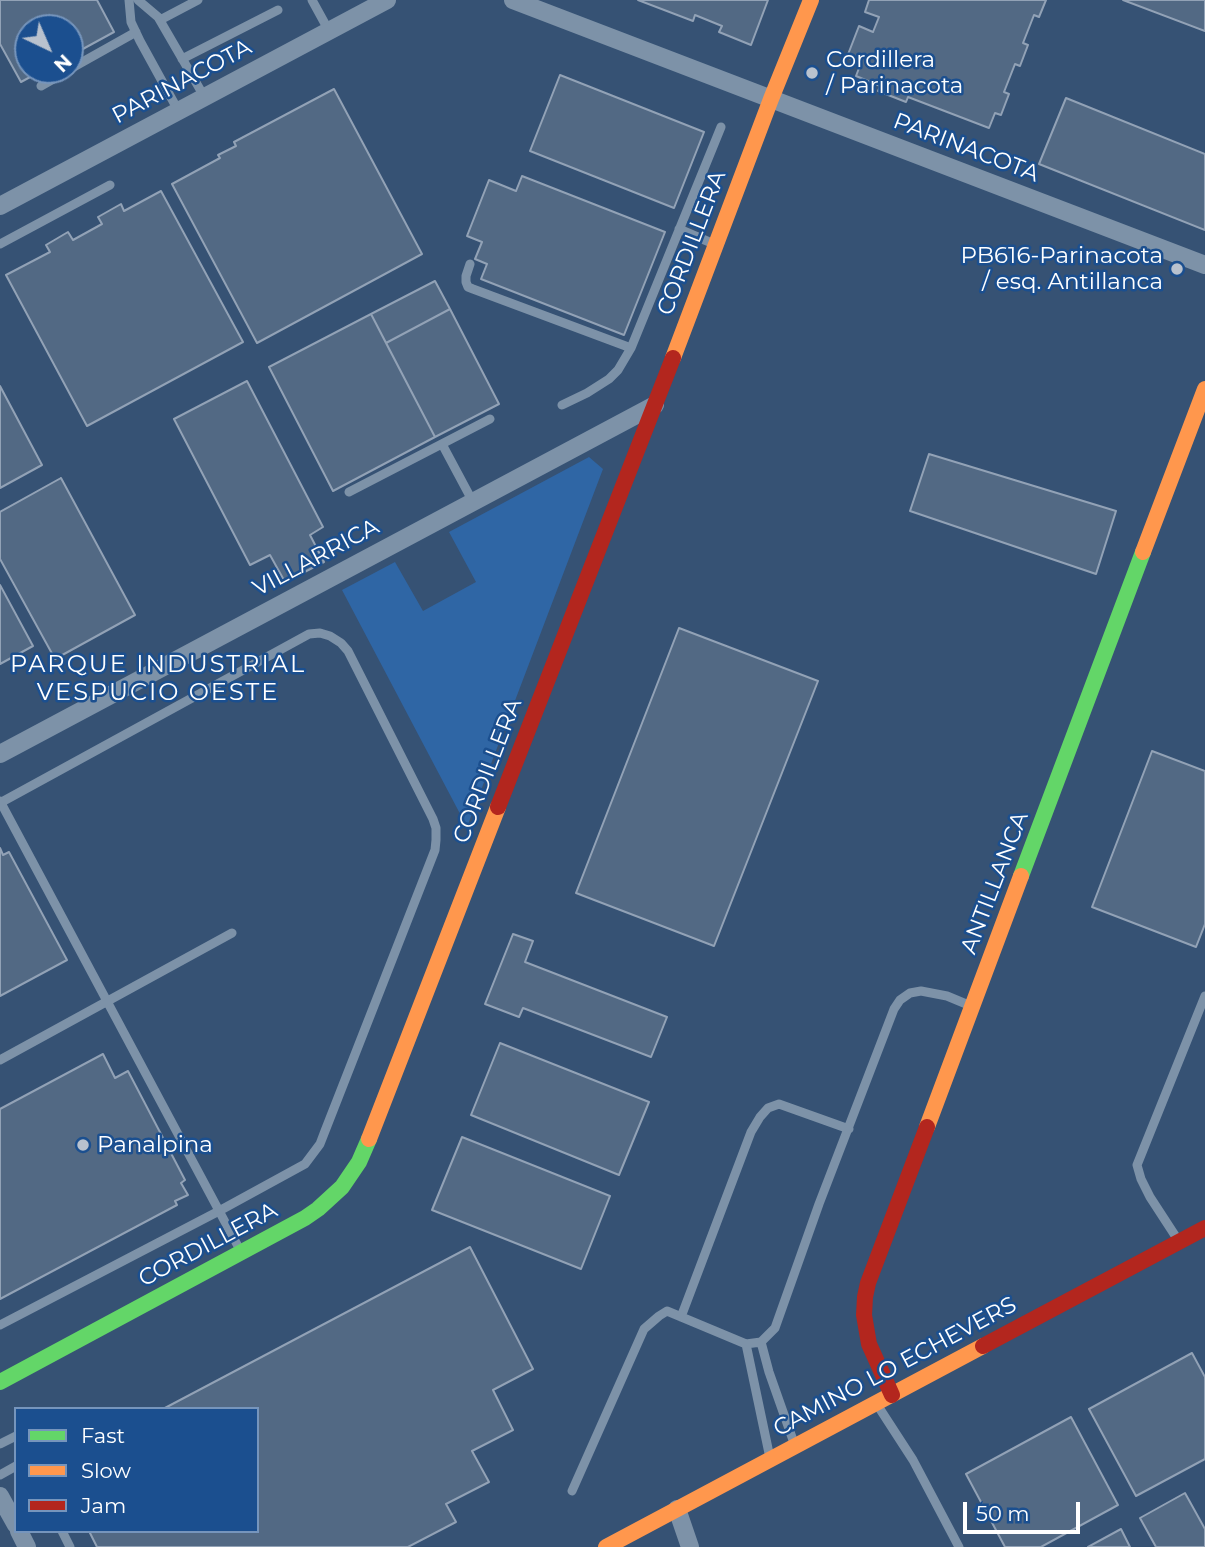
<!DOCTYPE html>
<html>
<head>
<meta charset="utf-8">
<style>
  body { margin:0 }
  #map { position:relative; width:1205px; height:1547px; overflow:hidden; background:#365274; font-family:Montserrat,sans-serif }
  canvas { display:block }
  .legend { position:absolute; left:14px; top:1407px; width:245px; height:126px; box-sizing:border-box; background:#1b4f8f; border:2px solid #7695bc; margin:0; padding:9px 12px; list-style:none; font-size:21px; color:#fff }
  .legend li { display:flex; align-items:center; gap:14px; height:35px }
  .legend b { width:35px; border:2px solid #7695bc }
  .north { position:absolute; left:14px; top:14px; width:70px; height:70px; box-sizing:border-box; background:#1b4f8f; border:2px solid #7695bc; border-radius:50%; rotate:136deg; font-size:19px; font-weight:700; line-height:28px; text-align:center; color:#fff }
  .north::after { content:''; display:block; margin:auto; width:24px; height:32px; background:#b9c2ce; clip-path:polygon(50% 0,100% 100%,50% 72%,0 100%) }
  .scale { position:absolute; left:963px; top:1502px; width:117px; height:32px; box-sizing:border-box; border:4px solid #fff; border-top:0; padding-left:9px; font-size:21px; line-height:24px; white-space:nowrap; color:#fff; -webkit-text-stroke:5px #1b4f8f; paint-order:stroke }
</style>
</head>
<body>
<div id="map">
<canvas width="1205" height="1547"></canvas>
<ul class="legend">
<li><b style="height:9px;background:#63d668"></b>Fast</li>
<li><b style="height:9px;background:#ff974d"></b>Slow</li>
<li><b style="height:9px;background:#b3261e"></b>Jam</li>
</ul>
<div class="north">N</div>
<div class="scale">50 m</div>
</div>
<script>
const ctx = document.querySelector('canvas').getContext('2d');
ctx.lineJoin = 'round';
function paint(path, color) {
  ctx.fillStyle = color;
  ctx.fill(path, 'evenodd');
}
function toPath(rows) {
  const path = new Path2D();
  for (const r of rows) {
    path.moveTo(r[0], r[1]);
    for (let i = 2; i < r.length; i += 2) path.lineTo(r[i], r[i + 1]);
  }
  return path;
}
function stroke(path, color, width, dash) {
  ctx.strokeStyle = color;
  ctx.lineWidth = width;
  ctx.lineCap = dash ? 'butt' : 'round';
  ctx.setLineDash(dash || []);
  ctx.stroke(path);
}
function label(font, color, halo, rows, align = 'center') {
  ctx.font = font + ' Montserrat,sans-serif';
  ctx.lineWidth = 5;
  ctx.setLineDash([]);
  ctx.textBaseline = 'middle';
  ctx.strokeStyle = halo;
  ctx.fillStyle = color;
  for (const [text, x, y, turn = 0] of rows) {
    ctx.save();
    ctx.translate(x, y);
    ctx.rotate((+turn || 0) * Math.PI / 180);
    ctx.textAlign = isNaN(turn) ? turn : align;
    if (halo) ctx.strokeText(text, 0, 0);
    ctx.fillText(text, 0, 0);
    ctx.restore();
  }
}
paint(toPath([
  [589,457,603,469,467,827,342,590,395,562,423,611,476,582,449,532]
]), '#2f66a5');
const building = toPath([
  [0,0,97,0,114,32,70,56,70,28,28,28,28,70,43,70,21,82,0,44,0,0],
  [638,0,768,0,751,45,719,32,722,26,695,15,693,21,638,0],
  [869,0,1046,0,1039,17,1034,15,1023,43,1028,45,1020,66,1015,64,1004,92,1009,94,1001,115,995,113,989,128,908,97,906,102,878,91,880,86,856,76,861,63,847,57,859,26,873,32,879,17,865,12,869,0],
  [1123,0,1205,0,1205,31,1123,0],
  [560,75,704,132,674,208,530,151,560,75],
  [334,89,422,254,257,343,172,184,220,158,218,155,236,146,234,142,334,89],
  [1066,98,1205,154,1205,230,1039,164,1066,98],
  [522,176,665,232,624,335,481,279,487,264,475,259,482,242,467,236,489,180,516,191,522,176],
  [161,191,243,342,87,426,6,275,50,252,46,245,68,232,73,240,102,224,98,217,121,204,124,211,161,191],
  [435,281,450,309,386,343,371,314,435,281],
  [450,309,499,404,435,437,386,343,450,309],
  [371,314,435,437,333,491,269,367,371,314],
  [247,381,323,527,310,535,324,562,285,582,270,555,250,565,174,419,247,381],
  [0,386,42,465,0,488,0,386],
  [929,454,1116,511,1096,574,910,511,929,454],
  [61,478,135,615,55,659,0,559,0,512,61,478],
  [0,585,33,646,0,664,0,585],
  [679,628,818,681,714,946,576,893,679,628],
  [1152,751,1205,771,1205,924,1196,947,1092,907,1152,751],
  [0,848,3,855,9,852,67,960,0,996,0,848],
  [513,934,533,941,525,962,667,1017,651,1057,523,1008,519,1017,485,1004,513,934],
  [500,1043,649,1102,619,1175,471,1115,500,1043],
  [103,1054,115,1078,128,1071,185,1180,181,1183,188,1195,175,1201,177,1205,0,1299,0,1109,103,1054],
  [462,1137,610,1196,581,1269,432,1210,462,1137],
  [470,1247,533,1369,493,1390,513,1430,472,1451,489,1482,446,1504,456,1522,408,1547,97,1547,89,1531,257,1531,257,1409,163,1409,470,1247],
  [1192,1353,1205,1377,1205,1459,1136,1496,1089,1409,1192,1353],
  [1071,1417,1118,1505,1041,1547,1005,1547,966,1474,1071,1417],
  [1185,1493,1205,1529,1205,1547,1156,1547,1140,1518,1185,1493],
  [1121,1529,1130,1547,1088,1547,1121,1529]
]);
paint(building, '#526984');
stroke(building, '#92a2b6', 2);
stroke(toPath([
  [129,0,131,22,140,41,179,112],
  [138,0,158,17,205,98],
  [312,0,329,31],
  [160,20,198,0],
  [182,59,278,10],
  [70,69,136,32],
  [41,86,69,70],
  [679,229,714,244],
  [0,244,110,185],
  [470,264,466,276,466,282,468,287,473,289,631,348],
  [562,405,587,393,609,379,618,370,631,348,721,127],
  [442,444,473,502],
  [349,492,490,419],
  [0,801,240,1250],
  [0,803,309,634,320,633,330,636,341,643,348,651,433,819,436,828,436,840,435,850,325,1131,320,1144,305,1164,219,1211,0,1325],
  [0,1060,232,933],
  [1178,1240,1150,1197,1141,1179,1137,1165,1205,996],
  [681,1317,751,1132,760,1117,768,1108,779,1104,849,1129],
  [761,1342,769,1372,794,1443],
  [746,1344,770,1458],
  [878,1406,913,1460,959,1547],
  [0,1444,16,1436],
  [0,1475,16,1466],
  [572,1491,644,1329,659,1316,667,1311,746,1344,761,1342,775,1328,819,1204,894,1009,900,1000,910,993,921,991,947,996,971,1006],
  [62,1531,70,1547]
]), '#7d92a8', 9);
stroke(toPath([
  [513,0,1205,265],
  [0,206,387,0],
  [0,754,655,405],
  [0,1496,16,1525],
  [677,1509,690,1547],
  [19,1531,27,1547]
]), '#7d92a8', 18);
stroke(toPath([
  [1021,876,1143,552],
  [0,1382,305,1218,318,1209,342,1187,359,1162,369,1139]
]), '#63d668', 16);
stroke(toPath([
  [673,358,771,99,811,0],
  [1143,552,1205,389],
  [927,1127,1021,876],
  [369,1139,498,807],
  [606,1547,983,1346]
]), '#ff974d', 16);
stroke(toPath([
  [498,807,673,358],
  [983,1346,1205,1228],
  [892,1395,869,1344,864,1315,865,1297,868,1283,927,1127]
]), '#b3261e', 16);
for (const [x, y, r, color] of [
  [812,73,7,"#b9c2ce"],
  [1177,269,7,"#b9c2ce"],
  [83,1145,7,"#b9c2ce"]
]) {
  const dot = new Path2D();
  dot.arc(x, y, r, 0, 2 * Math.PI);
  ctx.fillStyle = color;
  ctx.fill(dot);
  stroke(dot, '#1b4f8f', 2.5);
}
label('23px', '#fff', '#1b4f8f', [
  ["Cordillera",826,60],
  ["/ Parinacota",826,86],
  ["PB616-Parinacota",1163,256,"right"],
  ["/ esq. Antillanca",1163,282,"right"],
  ["Panalpina",97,1145]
], 'left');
label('23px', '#fff', '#1b4f8f', [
  ["PARINACOTA",182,82,-28],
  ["PARINACOTA",966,148,21],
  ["CORDILLERA",692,243,-69],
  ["VILLARRICA",316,558,-28],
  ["CORDILLERA",488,771,-69],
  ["ANTILLANCA",995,883,-69],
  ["CORDILLERA",208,1245,-28],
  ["CAMINO LO ECHEVERS",895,1367,-28]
]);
ctx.letterSpacing = '2px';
label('24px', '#fff', '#1b4f8f', [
  ["PARQUE INDUSTRIAL",158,665],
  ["VESPUCIO OESTE",158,693]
]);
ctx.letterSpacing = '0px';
</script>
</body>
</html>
